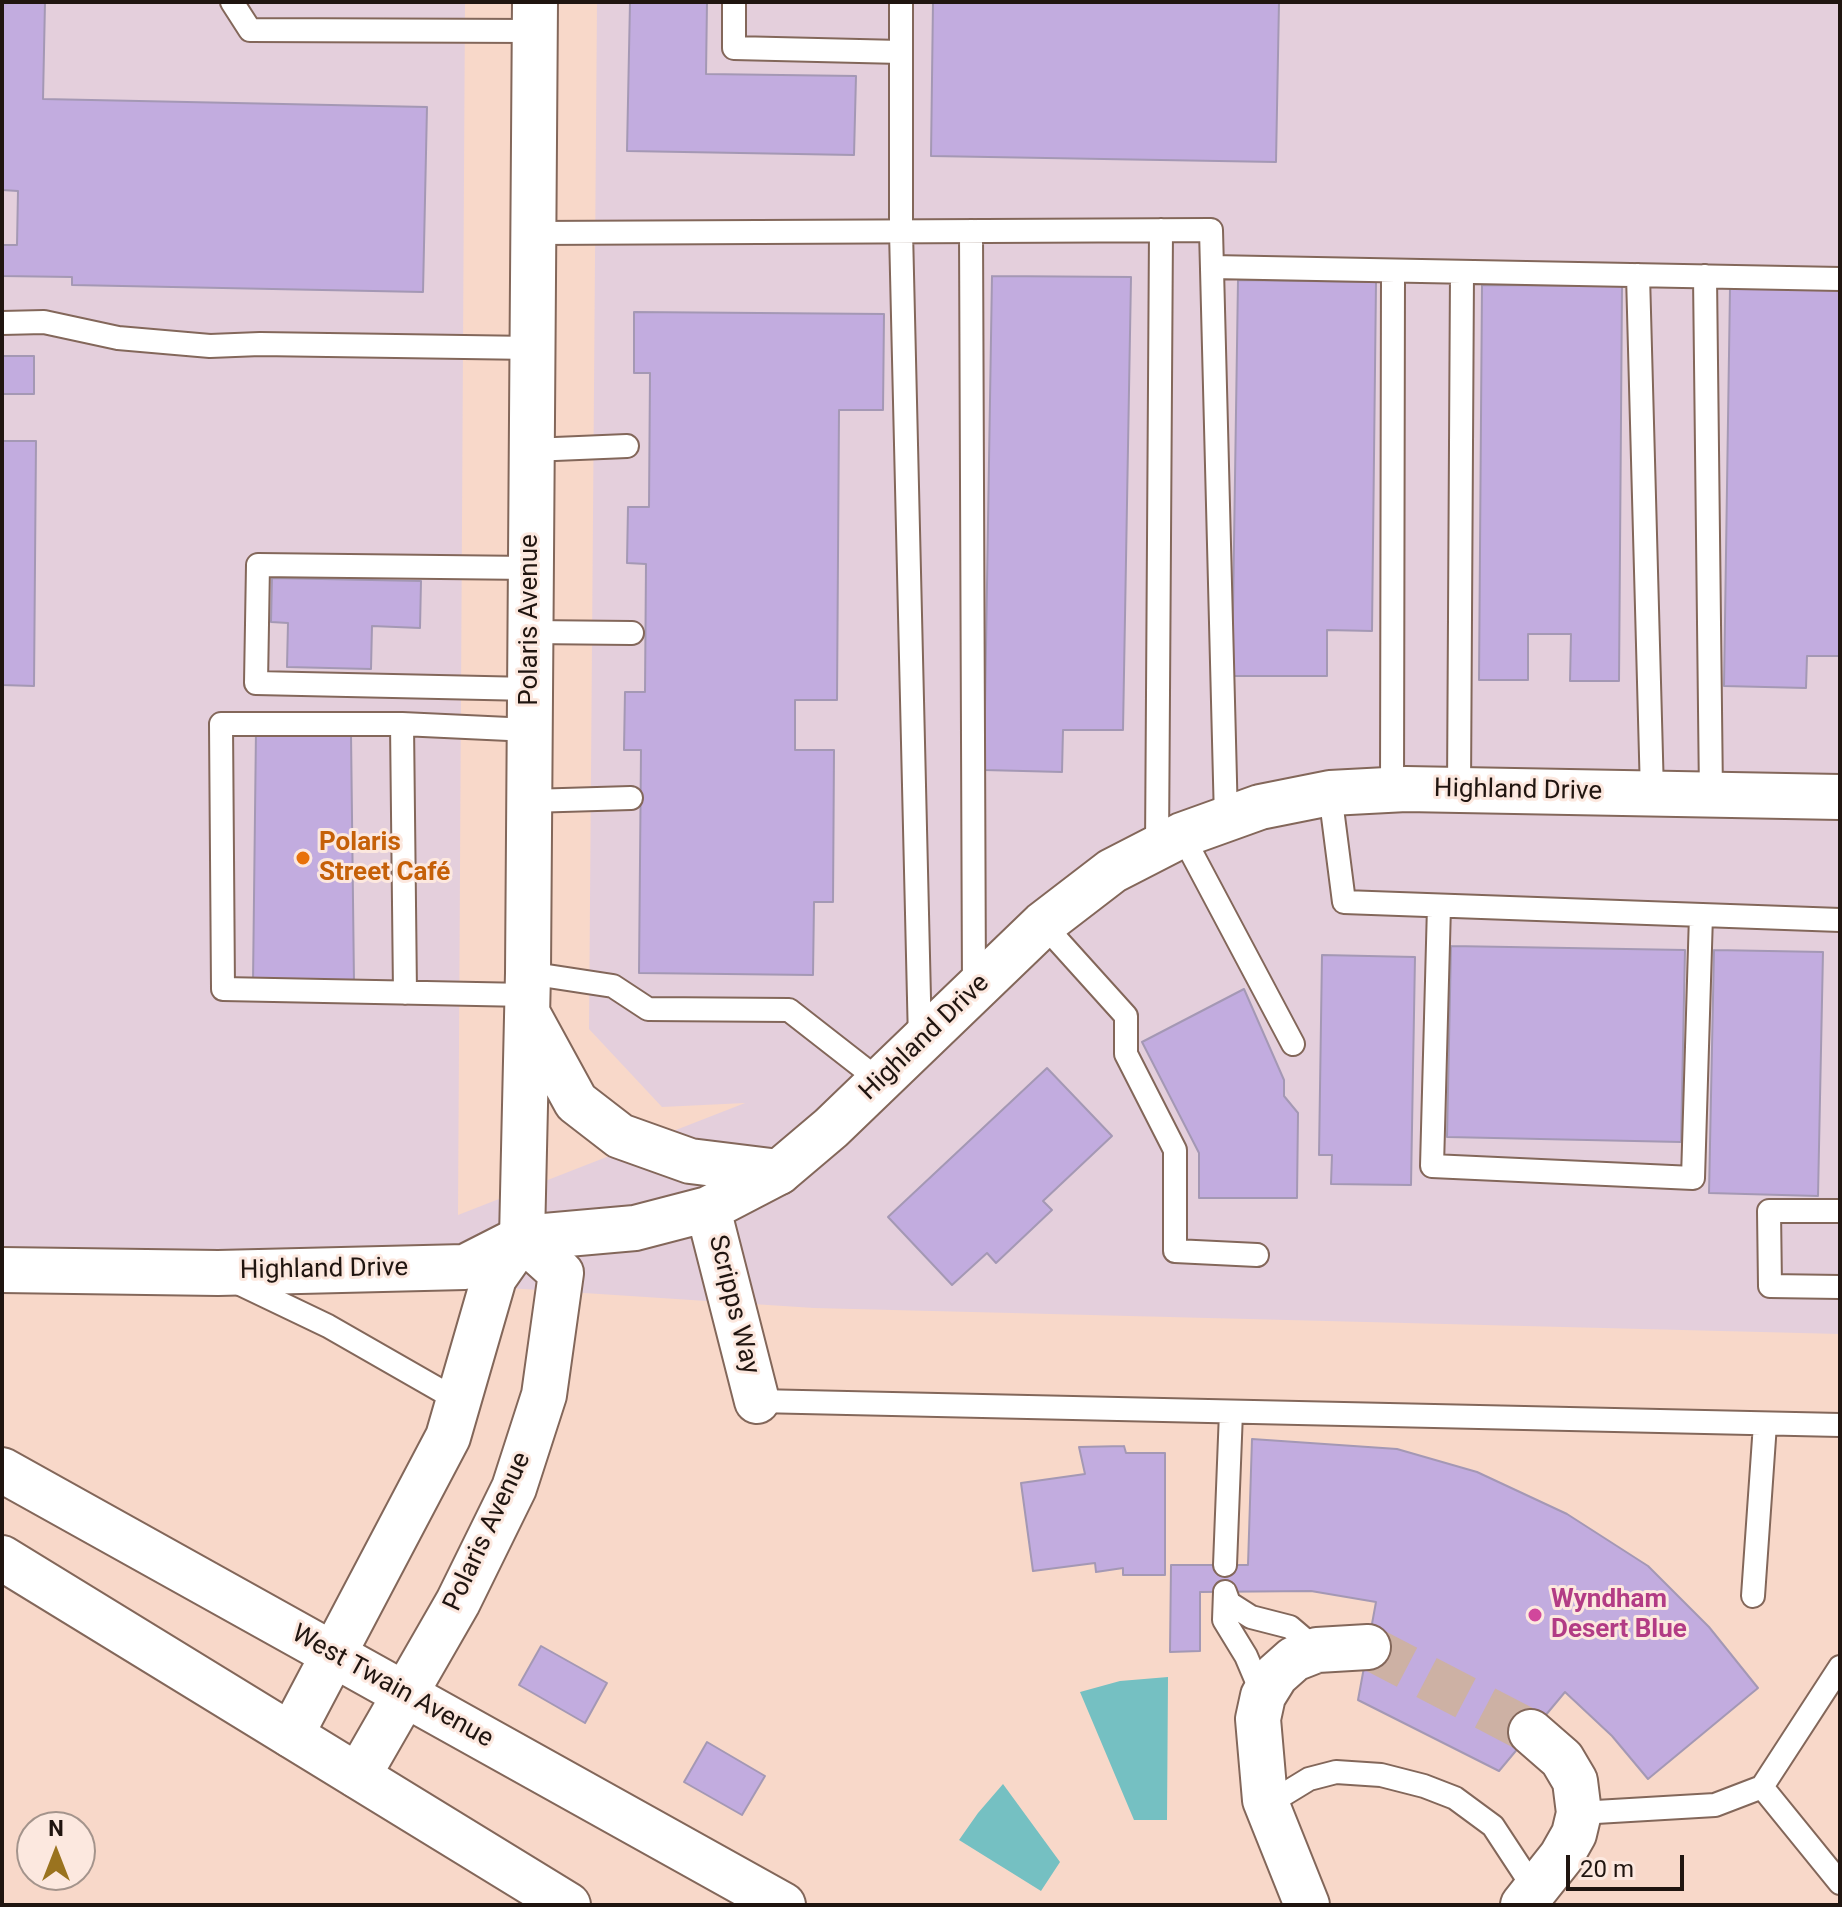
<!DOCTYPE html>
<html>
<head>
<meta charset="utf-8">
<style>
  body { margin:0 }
  #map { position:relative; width:1842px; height:1907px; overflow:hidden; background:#f8d8c9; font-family:Roboto,sans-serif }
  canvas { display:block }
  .frame { position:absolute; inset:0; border:4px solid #201510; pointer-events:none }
  .north { position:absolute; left:16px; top:1811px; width:80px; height:80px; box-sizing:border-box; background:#fce8df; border:2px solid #a4948c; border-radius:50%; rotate:0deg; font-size:22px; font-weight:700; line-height:32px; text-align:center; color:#201510 }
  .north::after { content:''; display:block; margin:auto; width:28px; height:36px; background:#9a731f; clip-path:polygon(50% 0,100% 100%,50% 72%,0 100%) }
  .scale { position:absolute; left:1566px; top:1855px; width:118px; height:36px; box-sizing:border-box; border:4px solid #201510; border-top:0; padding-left:10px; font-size:24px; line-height:28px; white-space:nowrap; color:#201510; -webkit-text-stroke:6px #fce8df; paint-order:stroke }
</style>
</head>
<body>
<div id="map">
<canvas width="1842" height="1907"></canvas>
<div class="frame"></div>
<div class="north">N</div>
<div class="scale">20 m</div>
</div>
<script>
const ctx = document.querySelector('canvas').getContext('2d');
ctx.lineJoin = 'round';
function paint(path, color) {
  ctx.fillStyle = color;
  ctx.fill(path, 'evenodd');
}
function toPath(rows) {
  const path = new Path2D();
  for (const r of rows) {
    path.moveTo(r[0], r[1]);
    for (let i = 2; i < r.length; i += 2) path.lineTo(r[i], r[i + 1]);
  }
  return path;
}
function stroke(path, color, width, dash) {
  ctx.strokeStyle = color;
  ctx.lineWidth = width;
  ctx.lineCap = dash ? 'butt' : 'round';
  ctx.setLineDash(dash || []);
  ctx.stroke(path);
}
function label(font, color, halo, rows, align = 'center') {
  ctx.font = font + ' Roboto,sans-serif';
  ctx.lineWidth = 6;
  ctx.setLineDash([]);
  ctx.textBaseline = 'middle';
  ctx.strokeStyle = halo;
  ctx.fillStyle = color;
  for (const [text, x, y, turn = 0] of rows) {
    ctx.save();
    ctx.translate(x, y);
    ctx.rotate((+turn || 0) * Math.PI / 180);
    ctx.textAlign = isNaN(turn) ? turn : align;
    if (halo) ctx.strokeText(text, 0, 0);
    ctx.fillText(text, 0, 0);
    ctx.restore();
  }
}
paint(toPath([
  [2,2,465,2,458,1215,745,1103,662,1107,589,1029,597,2,1840,2,1840,1334,814,1308,2,1255]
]), '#e4cfdc');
paint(toPath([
  [1168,1677,1167,1820,1134,1820,1080,1692,1120,1681],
  [1003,1784,1060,1862,1041,1891,959,1840,978,1813]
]), '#75c0c2');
const building = toPath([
  [2,2,45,2,43,99,427,107,423,292,72,285,72,277,2,276,2,245,17,245,18,191,2,190,2,2],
  [630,2,707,2,706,74,856,76,854,155,627,151,630,2],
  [933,2,1279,2,1276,162,931,156,933,2],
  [992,276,1131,277,1123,730,1063,730,1062,772,984,770,992,276],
  [1238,280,1376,282,1372,631,1327,630,1327,676,1232,676,1238,280],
  [1482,285,1622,286,1619,681,1570,681,1571,634,1528,634,1528,680,1479,680,1482,285],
  [1730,288,1840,290,1840,656,1807,656,1806,688,1724,686,1730,288],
  [634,312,884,314,883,410,839,410,837,700,795,700,795,750,834,750,833,902,814,902,813,975,639,973,641,750,624,750,625,692,645,692,646,564,627,563,628,507,649,507,650,373,634,373,634,312],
  [2,356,34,356,34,394,2,394,2,356],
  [2,441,36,441,34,686,2,685,2,441],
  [272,578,421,581,420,628,372,626,371,669,287,667,288,623,271,622,272,578],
  [256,730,351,734,354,983,253,982,256,730],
  [1451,946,1685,950,1681,1142,1447,1137,1451,946],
  [1714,950,1823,952,1818,1196,1709,1193,1714,950],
  [1322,955,1415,957,1411,1185,1331,1184,1332,1155,1319,1155,1322,955],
  [1244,989,1284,1080,1284,1096,1298,1113,1297,1198,1199,1198,1199,1153,1142,1042,1244,989],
  [1047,1068,1112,1136,1043,1201,1052,1210,996,1263,987,1253,952,1285,888,1217,1047,1068],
  [1252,1439,1397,1449,1477,1472,1567,1514,1648,1566,1709,1627,1758,1688,1648,1779,1612,1736,1565,1692,1499,1771,1358,1700,1376,1602,1311,1591,1200,1592,1200,1651,1170,1652,1171,1565,1248,1565,1252,1439],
  [1124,1446,1126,1453,1165,1453,1165,1575,1123,1575,1123,1568,1096,1572,1095,1563,1033,1571,1021,1483,1085,1474,1079,1447,1124,1446],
  [541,1646,607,1683,585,1723,519,1685,541,1646],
  [707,1742,765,1776,742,1815,684,1782,707,1742]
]);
paint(building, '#c2acdf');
stroke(building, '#a498b4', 2);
stroke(toPath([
  [1368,1647,1531,1732]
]), '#cdb1a4', 44, [44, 22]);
const service = toPath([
  [232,2,250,30,534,31],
  [734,2,734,48,901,52],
  [901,2,901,231,920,1041],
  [971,231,974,990],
  [533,233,1211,230,1226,819],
  [1212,267,1840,279],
  [1638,275,1652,793],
  [1705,276,1711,795],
  [2,323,44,322,118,338,210,346,260,344,532,348],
  [531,450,627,446],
  [530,632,632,633],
  [530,689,256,683,258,565,531,568],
  [402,724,405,993],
  [1392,789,1393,271],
  [1459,789,1462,272],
  [1330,793,1344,902,1840,920],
  [529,801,631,798],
  [1182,835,1293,1044],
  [1157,848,1161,230],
  [1439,906,1432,1166,1693,1178,1701,915],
  [1043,924,1126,1016,1126,1054,1175,1150,1175,1251,1257,1255],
  [528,973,613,986,648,1009,789,1010,880,1081],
  [527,995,223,989,221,724,402,724,530,730],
  [1840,1211,1769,1211,1770,1286,1840,1287],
  [234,1281,328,1326,459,1401],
  [757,1401,1840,1425],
  [1225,1565,1231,1412],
  [1225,1592,1224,1620,1246,1656,1263,1696],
  [1225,1592,1229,1603,1251,1617,1290,1627,1317,1650],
  [1753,1596,1765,1424],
  [1762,1787,1840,1883],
  [1268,1804,1309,1779,1336,1772,1381,1775,1424,1786,1455,1798,1493,1826,1535,1890],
  [1579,1813,1715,1805,1762,1787,1840,1667]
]);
const minor = toPath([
  [708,1209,757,1401],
  [2,1270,218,1273,465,1267,522,1238,635,1228,708,1209,779,1172,831,1128,1043,924,1112,871,1182,835,1260,807,1330,793,1406,789,1840,797],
  [1307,1905,1265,1800,1258,1719,1263,1696,1276,1675,1294,1659,1317,1650,1368,1647],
  [1523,1905,1561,1857,1574,1834,1579,1813,1575,1781,1562,1759,1531,1732]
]);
const tertiary = toPath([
  [529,1016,576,1102,620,1136,690,1161,779,1172],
  [291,1735,448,1437,494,1278,522,1238,528,973,535,2],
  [358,1776,458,1602,514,1488,544,1395,561,1273,522,1238]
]);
const secondary = toPath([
  [2,1470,783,1905],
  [2,1558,568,1905]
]);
stroke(service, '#83675a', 26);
stroke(minor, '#83675a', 48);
stroke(tertiary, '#83675a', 48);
stroke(secondary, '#83675a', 48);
stroke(service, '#fff', 22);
stroke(minor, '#fff', 44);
stroke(tertiary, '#fff', 44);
stroke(secondary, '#fff', 44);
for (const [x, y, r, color] of [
  [303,858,8,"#e8710a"],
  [1535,1615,8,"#d1479c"]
]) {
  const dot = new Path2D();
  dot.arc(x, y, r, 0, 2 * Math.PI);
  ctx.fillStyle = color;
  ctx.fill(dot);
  stroke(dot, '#fce8df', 3);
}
label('26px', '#201510', '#fce8df', [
  ["Polaris Avenue",530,620,-90],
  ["Highland Drive",1518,791,1],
  ["Highland Drive",925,1038,-44],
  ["Highland Drive",324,1270,-1],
  ["Scripps Way",733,1305,76],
  ["Polaris Avenue",488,1532,-65],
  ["West Twain Avenue",392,1687,29]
]);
label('bold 26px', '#c56008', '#fce8df', [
  ["Polaris",319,843],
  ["Street Café",319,873]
], 'left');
label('bold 26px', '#b23c85', '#fce8df', [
  ["Wyndham",1551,1600],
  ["Desert Blue",1551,1630]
], 'left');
</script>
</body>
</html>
